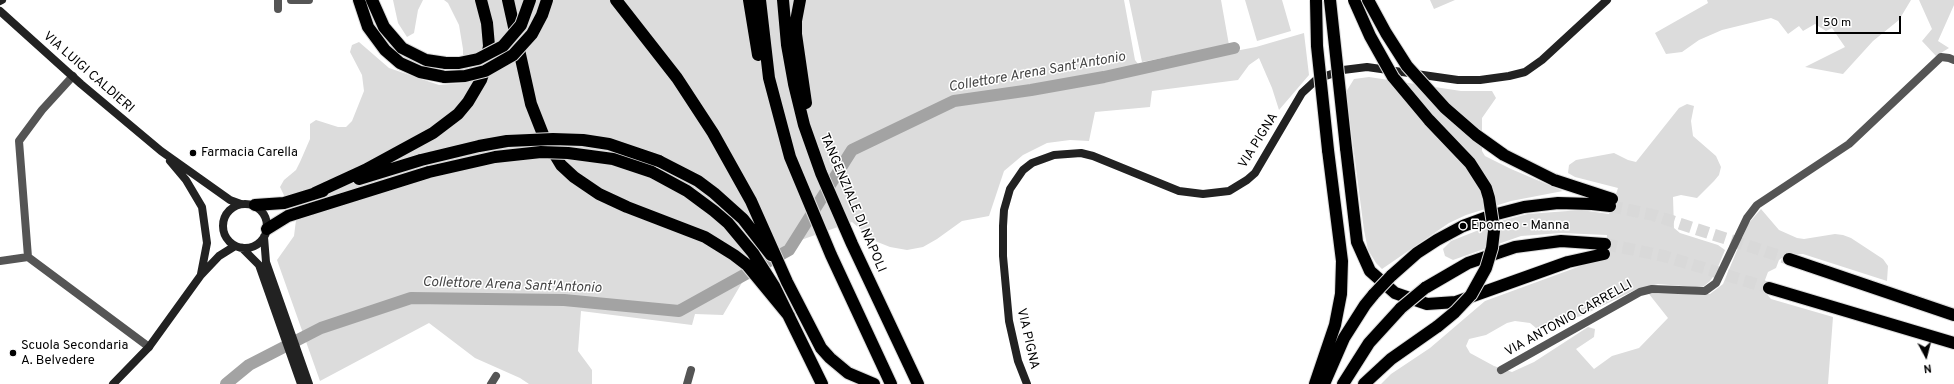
<!DOCTYPE html>
<html>
<head>
<meta charset="utf-8">
<style>
  body { margin:0 }
  #map { position:relative; width:1954px; height:384px; overflow:hidden; background:#fff; font-family:Overpass,sans-serif }
  canvas { display:block }
  .north { position:absolute; left:1906px; top:336px; width:40px; height:40px; -webkit-text-stroke:3px #fff; paint-order:stroke; rotate:173deg; font-size:11px; font-weight:700; line-height:16px; text-align:center; color:#000 }
  .north::after { content:''; display:block; margin:auto; width:14px; height:18px; background:#000; clip-path:polygon(50% 0,100% 100%,50% 72%,0 100%) }
  .scale { position:absolute; left:1816px; top:16px; width:85px; height:18px; box-sizing:border-box; border:2px solid #000; border-top:0; padding-left:5px; font-size:12px; line-height:14px; white-space:nowrap; color:#000; -webkit-text-stroke:3px #fff; paint-order:stroke }
</style>
</head>
<body>
<div id="map">
<canvas width="1954" height="384"></canvas>
<div class="north">N</div>
<div class="scale">50 m</div>
</div>
<script>
const ctx = document.querySelector('canvas').getContext('2d');
ctx.lineJoin = 'round';
function paint(path, color) {
  ctx.fillStyle = color;
  ctx.fill(path, 'evenodd');
}
function toPath(rows) {
  const path = new Path2D();
  for (const r of rows) {
    if (r.length === 3) {
      path.moveTo(r[0] + r[2], r[1]);
      path.arc(r[0], r[1], r[2], 0, 2 * Math.PI);
      continue;
    }
    path.moveTo(r[0], r[1]);
    for (let i = 2; i < r.length; i += 2) path.lineTo(r[i], r[i + 1]);
  }
  return path;
}
function stroke(path, color, width, dash) {
  ctx.strokeStyle = color;
  ctx.lineWidth = width;
  ctx.lineCap = dash ? 'butt' : 'round';
  ctx.setLineDash(dash || []);
  ctx.stroke(path);
}
function label(font, color, halo, rows, align = 'center') {
  ctx.font = font + ' Overpass,sans-serif';
  ctx.lineWidth = 3;
  ctx.setLineDash([]);
  ctx.textBaseline = 'middle';
  ctx.strokeStyle = halo;
  ctx.fillStyle = color;
  for (const [text, x, y, turn = 0] of rows) {
    ctx.save();
    ctx.translate(x, y);
    ctx.rotate((+turn || 0) * Math.PI / 180);
    ctx.textAlign = isNaN(turn) ? turn : align;
    if (halo) ctx.strokeText(text, 0, 0);
    ctx.fillText(text, 0, 0);
    ctx.restore();
  }
}
paint(toPath([
  [393,0,423,0,418,10,414,33,407,37,398,23],
  [444,0,1124,0,1135,60,1142,69,1256,47,1304,33,1309,75,1279,110,1272,88,1259,58,1249,65,1238,80,1152,91,1150,107,1095,112,1089,141,1070,140,1047,143,1023,155,1004,171,989,216,962,221,937,239,923,247,907,250,890,247,875,241,852,222,784,246,743,281,723,315,695,314,692,325,581,311,578,351,592,370,592,384,529,384,520,378,475,358,429,323,320,381,277,260,294,236,296,220,280,187,284,180,296,170,300,162,310,139,310,124,316,120,338,127,346,127,352,121,364,91,362,75,350,52,352,45,359,42,389,68,439,85,463,83,463,49,459,25,448,3],
  [1129,0,1221,0,1229,45,1142,62],
  [1245,0,1282,0,1291,31,1257,41],
  [1430,0,1455,0,1434,9],
  [1707,0,1911,0,1899,20,1873,41,1843,74,1805,67,1845,47,1832,28,1826,31,1815,24,1803,31,1799,26,1788,34,1778,21,1771,18,1722,30,1699,40,1682,52,1666,54,1655,33,1708,3],
  [1919,0,1954,0,1954,5,1938,41,1949,48,1936,56,1922,41,1932,29],
  [1369,77,1461,91,1492,91,1496,98,1482,118,1482,151,1485,156,1511,169,1563,191,1511,201,1466,215,1449,223,1382,269,1376,263,1368,250,1364,230,1346,92,1354,79],
  [1687,104,1694,106,1691,121,1693,136,1716,156,1721,167,1719,175,1714,181,1697,198,1681,195,1673,197,1674,228,1680,233,1718,245,1725,250,1715,274,1710,281,1704,286,1696,287,1658,284,1635,290,1581,316,1545,327,1536,328,1530,323,1515,321,1507,323,1486,335,1469,339,1466,346,1470,353,1494,366,1512,372,1534,362,1588,327,1595,329,1594,337,1576,349,1594,369,1612,356,1639,348,1668,318,1649,294,1710,294,1723,284,1748,224,1761,209,1779,230,1797,238,1804,239,1835,234,1843,235,1851,238,1883,259,1888,266,1887,281,1803,254,1786,255,1779,260,1776,268,1768,272,1765,280,1766,293,1771,299,1833,317,1828,384,1381,384,1391,374,1430,348,1485,301,1605,257,1607,235,1561,233,1521,236,1453,260,1445,256,1443,249,1451,241,1504,220,1528,214,1581,210,1609,214,1618,188,1575,177,1568,173,1569,165,1576,160,1614,153,1628,160,1636,162,1679,108]
]), '#dcdcdc');
stroke(toPath([
  [226,384,249,365,321,328,411,298,564,300,679,311,789,250,852,150,954,101,1031,90,1104,77,1234,48]
]), '#a3a3a3', 12);
stroke(toPath([
  [1610,206,1653,215,1789,259],
  [1605,244,1664,256,1769,288]
]), '#d9d9d9', 12, [12, 6]);
const highway = toPath([
  [359,0,368,27,385,50,400,63,420,72,445,77],
  [372,0,384,27,402,48,426,60,446,63],
  [508,0,531,104,544,137,561,165,574,177,599,194,627,207,705,237,734,255,747,265,789,316],
  [616,0,677,78,713,133,751,201,787,282,821,348,830,358,848,373,874,384],
  [749,0,758,55],
  [760,0,769,78,790,157,831,255,891,384],
  [783,0,787,45,794,84,804,125,821,173,852,244,918,384],
  [800,0,796,21,796,34,806,103],
  [1346,148,1357,242,1370,271,1395,293,1427,304,1456,302,1568,262,1604,254],
  [659,161,698,181,714,193,743,219,771,255],
  [652,172,687,191,714,211,728,223,753,253,774,286,822,384],
  [359,179,421,160],
  [1554,180,1612,199],
  [315,193,365,170,433,133,458,114,468,102,481,80,485,68,489,46,487,23,481,0],
  [255,205,284,203,323,191],
  [267,229,288,216,429,172],
  [1789,259,1954,315],
  [1391,276,1417,253,1437,240,1463,226,1493,215,1524,207,1558,203,1592,204,1610,206],
  [1425,288,1468,263,1515,247,1561,241,1605,244],
  [1769,288,1954,343],
  [1315,384,1335,325,1341,294,1342,261,1328,150],
  [1324,384,1344,338,1365,305,1374,294],
  [1343,384,1369,343,1401,308],
  [1364,384,1391,359,1438,326]
]);
stroke(highway, '#dbdbdb', 14);
stroke(toPath([
  [291,0,309,0],
  [278,9,278,0],
  [28,257,19,141,42,110,73,76],
  [28,257,149,347],
  [0,261,28,257],
  [1501,370,1640,292,1652,289,1705,291,1716,283,1747,218,1757,205,1849,144,1941,57,1949,58,1954,60],
  [491,384,496,376],
  [687,384,691,370]
]), '#555', 8);
stroke(toPath([
  [0,1,2,0],
  [0,11,81,84,161,151,230,200,241,204],
  [170,161,186,180,202,207,207,243,201,274],
  [245,226,22],
  [264,237,266,262,309,384],
  [242,248,259,265,301,384],
  [113,384,149,347,201,275,219,256,235,246],
  [1027,384,1018,361,1009,321,1003,256,1003,226,1004,210,1010,189,1023,170,1032,163,1054,155,1081,153,1093,156,1179,191,1203,194,1229,191,1247,180,1255,173,1302,93,1317,79,1343,70,1367,67,1458,80,1480,80,1509,76,1525,72,1542,60,1607,0]
]), '#222', 8);
stroke(highway, '#000', 12);
const highwayBridge = toPath([
  [1316,0,1317,46,1328,150],
  [1330,0,1346,148],
  [1354,0,1370,36,1393,77,1429,120,1470,163,1486,188,1489,198,1494,231,1492,248,1486,268,1471,295,1455,312,1438,326],
  [1368,0,1386,33,1407,66,1445,108,1476,135,1504,155,1554,180],
  [446,63,459,63,478,59,503,46,521,25,530,0],
  [445,77,465,76,485,71,513,55,532,34,542,15,547,0],
  [421,160,479,146,507,141,553,139,583,140,609,144,659,161],
  [429,172,495,157,541,152,568,153,613,159,652,172],
  [1374,294,1391,276],
  [1401,308,1425,288]
]);
stroke(highwayBridge, '#dbdbdb', 14, []);
stroke(highwayBridge, '#000', 12);
for (const [x, y, r, color] of [
  [193,153,4,"#000"],
  [1463,226,4,"#000"],
  [13,353,4,"#000"]
]) {
  const dot = new Path2D();
  dot.arc(x, y, r, 0, 2 * Math.PI);
  ctx.fillStyle = color;
  ctx.fill(dot);
  stroke(dot, '#fff', 1.5);
}
label('13px', '#000', '#fff', [
  ["VIA LUIGI CALDIERI",88,73,41],
  ["VIA PIGNA",1259,141,-58],
  ["TANGENZIALE DI NAPOLI",852,203,67],
  ["VIA ANTONIO CARRELLI",1569,319,-29],
  ["VIA PIGNA",1027,339,77]
]);
label('13px', '#000', '#fff', [
  ["Farmacia Carella",201,153],
  ["Epomeo - Manna",1471,226],
  ["Scuola Secondaria",21,346],
  ["A. Belvedere",21,361]
], 'left');
label('italic 14px', '#444', '#fff', [
  ["Collettore Arena Sant'Antonio",1037,73,-10],
  ["Collettore Arena Sant'Antonio",512,286,2]
]);
</script>
</body>
</html>
